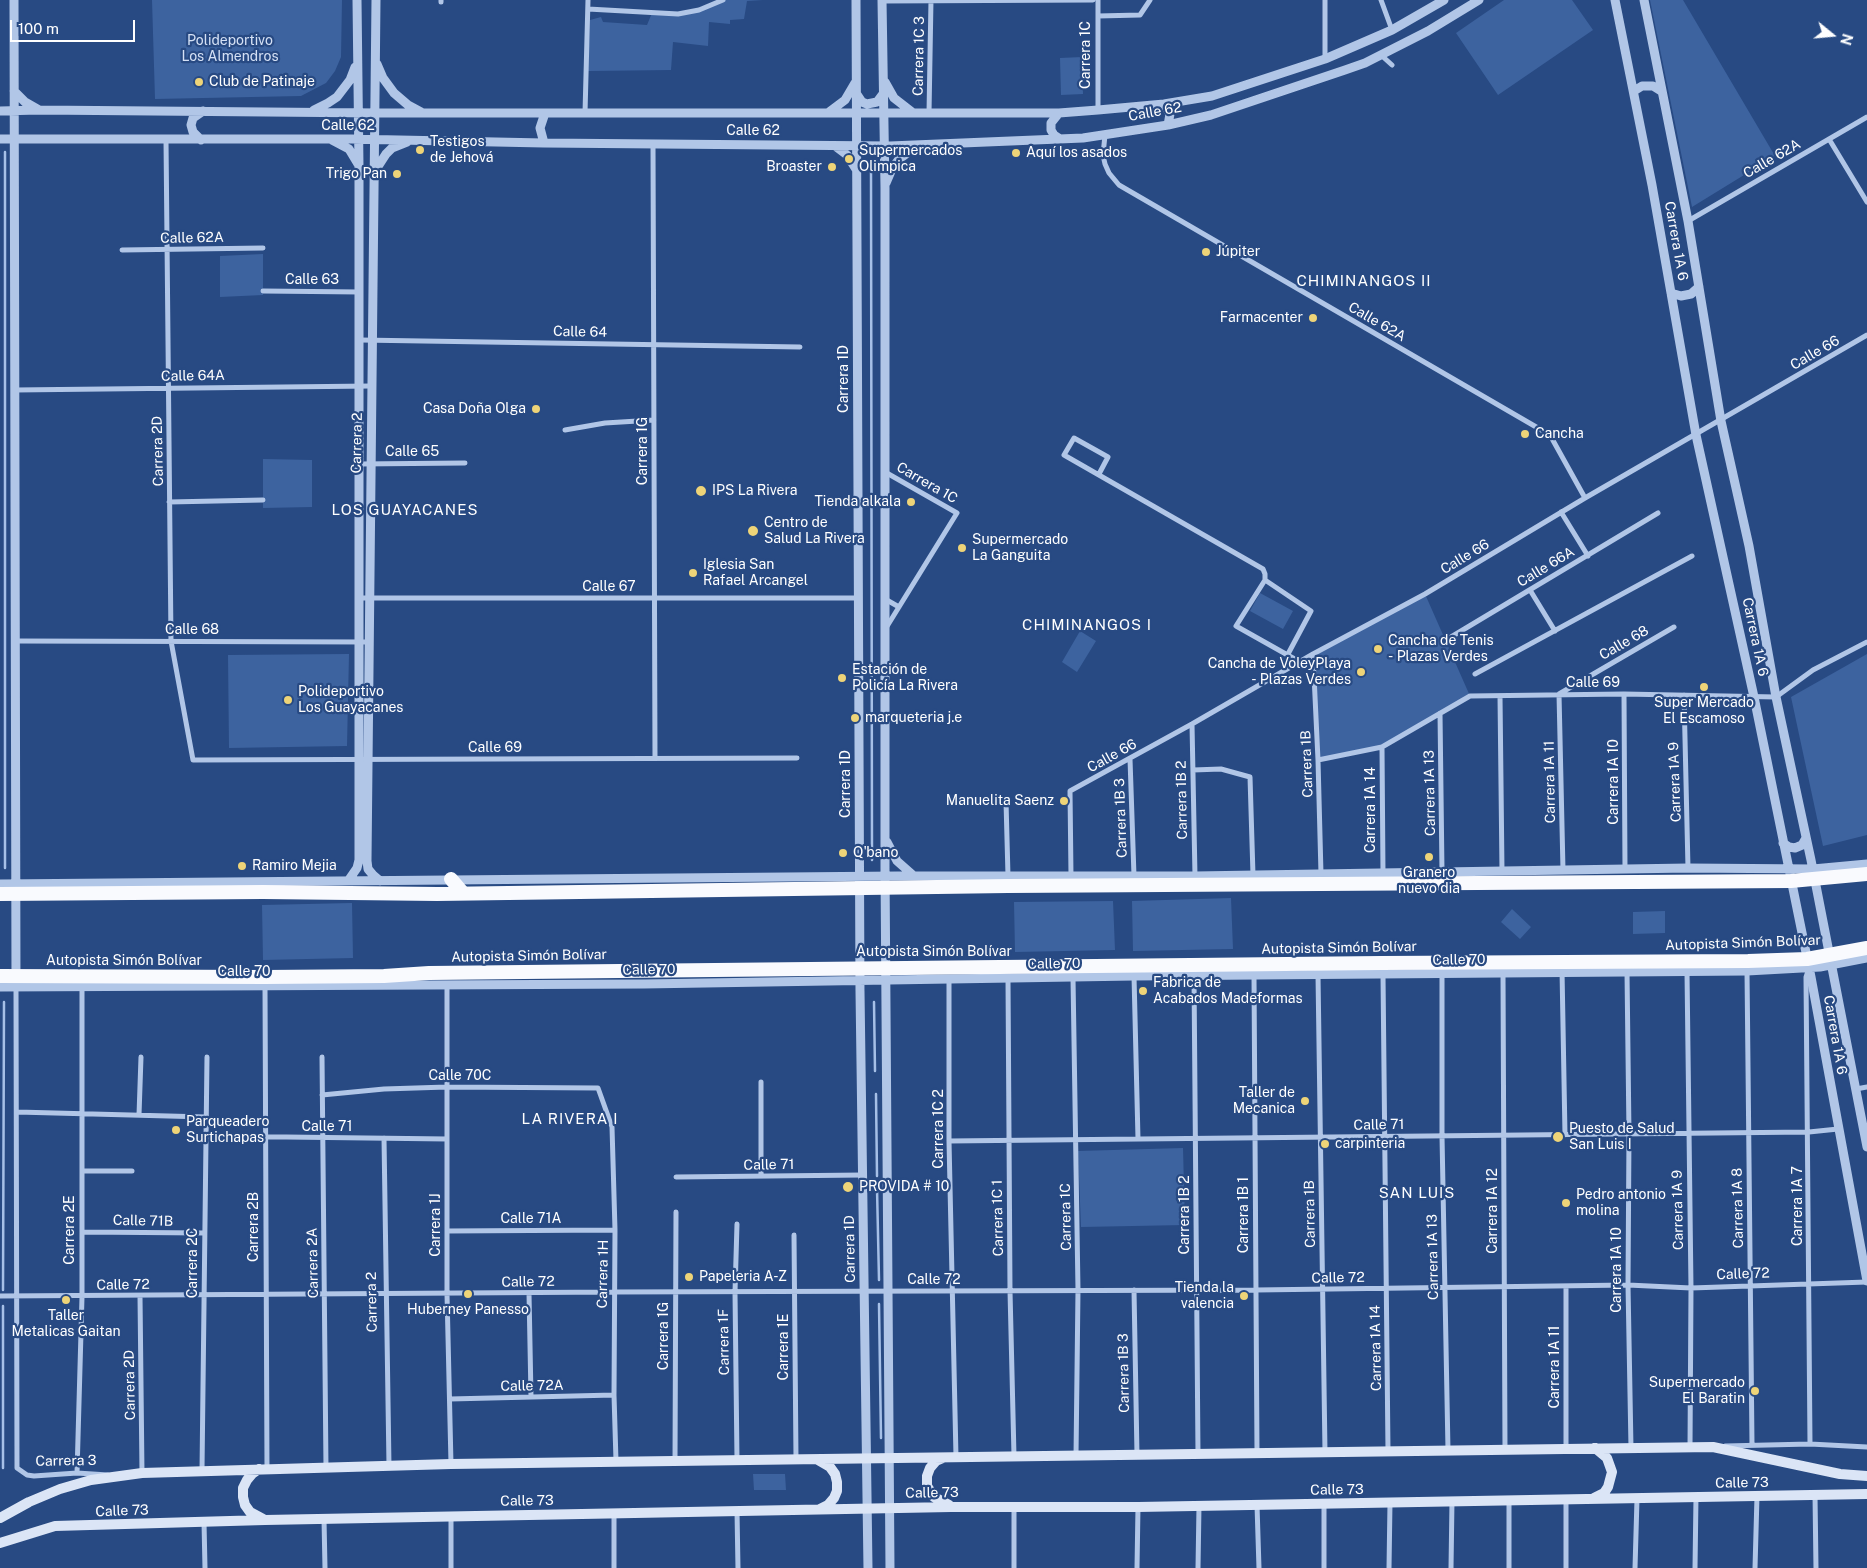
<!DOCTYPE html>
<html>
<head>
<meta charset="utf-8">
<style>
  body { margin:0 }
  #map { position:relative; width:1867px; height:1568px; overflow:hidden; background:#284a83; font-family:"Public Sans",sans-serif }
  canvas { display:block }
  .north { position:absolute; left:1807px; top:10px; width:50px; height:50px; -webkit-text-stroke:4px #284a83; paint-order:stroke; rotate:107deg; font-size:14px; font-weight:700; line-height:20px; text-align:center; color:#fff }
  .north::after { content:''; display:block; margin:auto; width:18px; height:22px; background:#fff; clip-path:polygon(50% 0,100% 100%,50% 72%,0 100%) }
  .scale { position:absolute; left:10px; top:20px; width:125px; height:22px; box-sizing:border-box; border:2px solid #fff; border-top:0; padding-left:6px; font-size:15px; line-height:18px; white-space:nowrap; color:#fff; -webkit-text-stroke:4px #284a83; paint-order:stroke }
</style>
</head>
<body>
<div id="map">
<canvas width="1867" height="1568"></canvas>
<div class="north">N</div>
<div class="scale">100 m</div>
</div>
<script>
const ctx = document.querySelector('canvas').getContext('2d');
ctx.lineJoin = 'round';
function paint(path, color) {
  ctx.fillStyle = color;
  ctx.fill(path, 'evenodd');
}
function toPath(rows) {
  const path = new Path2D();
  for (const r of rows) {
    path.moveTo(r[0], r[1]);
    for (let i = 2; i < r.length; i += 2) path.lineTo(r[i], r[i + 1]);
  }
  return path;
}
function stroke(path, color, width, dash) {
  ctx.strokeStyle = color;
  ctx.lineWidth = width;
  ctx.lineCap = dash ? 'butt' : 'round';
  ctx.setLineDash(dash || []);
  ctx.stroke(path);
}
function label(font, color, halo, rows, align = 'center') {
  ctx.font = font + ' "Public Sans",sans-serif';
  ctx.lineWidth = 4.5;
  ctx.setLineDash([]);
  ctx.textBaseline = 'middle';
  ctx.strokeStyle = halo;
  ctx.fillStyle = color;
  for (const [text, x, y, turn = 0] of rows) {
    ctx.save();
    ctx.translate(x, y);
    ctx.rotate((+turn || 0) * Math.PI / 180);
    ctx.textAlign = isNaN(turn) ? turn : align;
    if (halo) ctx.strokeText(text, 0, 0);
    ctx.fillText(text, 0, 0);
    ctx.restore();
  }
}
paint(toPath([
  [152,0,342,0,341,57,335,71,326,83,301,96,155,99],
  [723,0,763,0,747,1,744,19,730,20,730,24,709,22,708,46,673,42,671,70,588,71,590,20,601,17,603,22,647,25,652,13,688,13],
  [1504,0,1572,0,1593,30,1498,95,1456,33],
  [1650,0,1683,0,1775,156,1692,207],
  [1082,57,1083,94,1061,95,1060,58],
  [263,254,263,295,220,297,220,256],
  [263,459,312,460,312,507,263,508],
  [1260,593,1293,611,1283,629,1250,611],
  [1425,594,1470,696,1382,747,1318,760,1313,654],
  [1080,631,1096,641,1077,672,1062,662],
  [349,654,347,746,229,748,228,655],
  [1867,654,1867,835,1823,846,1791,697],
  [1231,898,1233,949,1133,951,1132,901],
  [1113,901,1115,950,1015,952,1014,902],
  [352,903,353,958,263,960,262,905],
  [1512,909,1531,927,1520,939,1501,922],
  [1665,911,1665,933,1633,934,1633,912],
  [1183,1148,1185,1225,1081,1227,1078,1151],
  [753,1474,785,1474,786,1490,754,1490]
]), '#3d639f');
stroke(toPath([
  [5,152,5,868],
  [871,165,872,860],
  [874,1002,875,1071],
  [876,1094,877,1176],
  [877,1188,879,1280],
  [3,1290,4,1002],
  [879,1304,881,1438],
  [3,1468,3,1306]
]), '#a6c0e7', 2.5);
stroke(toPath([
  [441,0,441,2],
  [1325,0,1325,59],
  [1381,0,1392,30],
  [882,1,1093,0],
  [588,9,678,14,699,10,723,0],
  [1098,16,1140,15,1150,0],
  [1381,55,1392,65],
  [1098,110,1098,0],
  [585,113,588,0],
  [929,113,931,0],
  [1105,135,1103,155,1105,164,1109,173,1119,185,1550,435,1585,498],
  [1829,139,1867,202],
  [166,140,171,641,193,760,797,758],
  [653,144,655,758],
  [1688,221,1867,117],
  [122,250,263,248],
  [263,291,360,292],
  [360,340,800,347],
  [15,390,371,386],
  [565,430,605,423,654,420],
  [359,464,465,463],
  [885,472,957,513,886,628],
  [1099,474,1108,457,1074,438,1064,455,1263,569,1265,574,1265,580,1236,626,1300,662],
  [169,502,263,500],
  [1561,512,1588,556],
  [1265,580,1311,611,1288,654],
  [1530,590,1555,631],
  [359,598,859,598],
  [885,599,899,607],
  [1446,640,1658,513],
  [16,641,369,642],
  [1313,654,1318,760,1321,874],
  [1475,674,1692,556],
  [1624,694,1625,869],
  [1684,695,1688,868],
  [1500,696,1502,871],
  [1440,713,1442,872],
  [1192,724,1195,876],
  [1382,747,1383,874],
  [1130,759,1134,876],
  [1318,760,1382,747,1470,696,1624,694,1776,697,1813,670,1867,642],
  [1193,770,1221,769,1250,777,1253,875],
  [1006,801,1008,876],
  [1563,870,1559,694,1674,627],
  [1071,876,1070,791,1192,724,1313,654,1425,594,1585,498,1867,335],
  [1562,970,1565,1135],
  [1747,971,1752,1444],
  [1808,971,1806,977,1810,1444],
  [1627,972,1629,1134,1628,1285,1631,1448],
  [1687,972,1691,1288,1690,1447],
  [1503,973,1505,1449],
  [1442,974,1442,1136,1448,1450],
  [1318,975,1325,1452],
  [1383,975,1388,1451],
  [1134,976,1138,1139],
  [1194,976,1198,1454],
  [1254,976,1257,1453],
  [1073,978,1078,1290,1076,1456],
  [1008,979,1010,1291,1014,1456],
  [949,980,949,1141,956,1457],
  [447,985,447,1294,451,1464],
  [265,986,267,1469],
  [16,987,17,1468,27,1475,34,1476,77,1473,108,1475],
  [322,1057,326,1468],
  [1856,1089,1867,1087],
  [322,1095,384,1089,447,1087,598,1088,612,1127,615,1230,614,1395,616,1461],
  [17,1112,206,1117],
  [139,1115,141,1057],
  [206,1136,447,1139],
  [384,1138,389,1466],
  [949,1141,1809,1132,1838,1129],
  [82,1171,132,1171],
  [761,1176,761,1082],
  [676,1177,863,1175],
  [447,1231,615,1230],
  [82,1232,204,1233],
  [794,1235,796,1459],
  [1134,1290,1137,1455],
  [529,1293,531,1397],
  [0,1296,614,1292,1256,1290,1628,1285,1691,1288,1867,1282],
  [140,1296,142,1473],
  [450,1399,614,1395],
  [1725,1446,1810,1444,1867,1447],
  [1566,1449,1566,1286],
  [737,1460,735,1292,737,1224],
  [675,1461,676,1212],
  [202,1470,207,1057],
  [77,1473,82,1297,82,986],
  [1815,1495,1816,1568],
  [1257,1505,1259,1568],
  [737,1511,738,1568],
  [614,1514,614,1568],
  [451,1516,451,1568],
  [324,1519,325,1568],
  [204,1522,205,1568],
  [1014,1568,1014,1507],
  [1137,1568,1138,1507],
  [1198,1568,1199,1506],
  [1324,1568,1324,1504],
  [1389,1568,1390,1503],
  [1451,1568,1452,1501],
  [1509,1568,1509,1500],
  [1566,1568,1566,1499],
  [1635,1568,1637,1499],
  [1695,1568,1696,1497],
  [1755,1568,1757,1496]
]), '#b1c6e7', 5);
stroke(toPath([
  [14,0,16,979],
  [376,0,367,861,368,869,373,875,380,881],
  [856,0,860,991,868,1568],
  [882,0,885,188,885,869,890,1568],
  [1615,0,1652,185,1696,435,1754,697,1811,977,1867,1281],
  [1644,0,1688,221,1721,421,1749,546,1776,697,1811,860,1867,1147],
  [377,64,383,78,394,93,408,105,421,112],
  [885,82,894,98,912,112],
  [14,91,25,102,39,110],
  [1634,91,1642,86,1653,86,1661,91],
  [856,93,862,102,867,104,877,102,883,94],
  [1164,104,1170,114,1168,125],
  [314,110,328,103,337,97,350,80,355,67],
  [0,111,39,110,380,113,1059,113,1098,110,1164,104,1212,96,1325,59,1392,30,1444,0],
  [829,112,845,100,855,83],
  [1059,113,1051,123,1051,130,1054,135,1060,139],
  [0,139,351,139,544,143,890,146,1083,138,1168,125,1211,115,1345,70,1365,63,1428,31,1479,0],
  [201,140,193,132,191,125,193,118,203,111],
  [332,140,349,149,358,164],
  [544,143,540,128,545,113],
  [835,146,847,155,856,169],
  [375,171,386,154,392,148,407,142],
  [886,183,892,169,899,159,917,146],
  [1671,293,1681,296,1691,294,1699,287],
  [887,842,897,861,914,876],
  [1783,843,1789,847,1795,848,1802,845,1806,838],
  [348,881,357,868,359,860,359,167,357,0],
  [0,884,898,876,1195,876,1688,868,1813,869,1867,864],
  [0,987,644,984,1134,976,1747,971,1820,967,1867,958]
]), '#b1c6e7', 9);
stroke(toPath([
  [943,1458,936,1461,930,1468,927,1476,927,1486,934,1497,949,1505],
  [818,1460,830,1467,835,1474,837,1482,837,1491,834,1498,828,1505,820,1509],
  [259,1469,252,1474,247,1480,243,1488,243,1497,245,1505,250,1512,263,1519],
  [1594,1498,1604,1493,1608,1487,1612,1472,1607,1458,1595,1448],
  [0,1518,29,1502,60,1489,91,1480,142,1473,451,1464,1713,1447,1840,1474,1867,1476],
  [0,1543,55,1526,265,1520,951,1507,1138,1507,1867,1494]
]), '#dbe5f6', 10);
stroke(toPath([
  [451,879,463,893],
  [0,894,263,892,437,894,1008,886,1791,881,1867,874],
  [0,976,264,977,384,976,429,973,1381,963,1748,961,1807,959,1867,948]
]), '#f9fafe', 14);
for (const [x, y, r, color] of [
  [199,82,5,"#eed478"],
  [420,150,5,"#eed478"],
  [1016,153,5,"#eed478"],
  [849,159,5,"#eed478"],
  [832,167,5,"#eed478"],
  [397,174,5,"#eed478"],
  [1206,252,5,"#eed478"],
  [1313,318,5,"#eed478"],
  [536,409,5,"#eed478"],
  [1525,434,5,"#eed478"],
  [701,491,6,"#eed478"],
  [911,502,5,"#eed478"],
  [753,531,6,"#eed478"],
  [962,548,5,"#eed478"],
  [693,573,5,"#eed478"],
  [1378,649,5,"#eed478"],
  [1361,672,5,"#eed478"],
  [842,678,5,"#eed478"],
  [1704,687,5,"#eed478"],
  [288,700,5,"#eed478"],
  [855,718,5,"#eed478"],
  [1064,801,5,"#eed478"],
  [843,853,5,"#eed478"],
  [1429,857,5,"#eed478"],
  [242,866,5,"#eed478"],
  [1143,991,5,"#eed478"],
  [1305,1101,5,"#eed478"],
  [176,1130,5,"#eed478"],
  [1558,1137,6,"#eed478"],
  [1325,1144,5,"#eed478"],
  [848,1187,6,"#eed478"],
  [1566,1203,5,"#eed478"],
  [689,1277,5,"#eed478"],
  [468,1294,5,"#eed478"],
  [1244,1296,5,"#eed478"],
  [66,1300,5,"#eed478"],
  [1755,1391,5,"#eed478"]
]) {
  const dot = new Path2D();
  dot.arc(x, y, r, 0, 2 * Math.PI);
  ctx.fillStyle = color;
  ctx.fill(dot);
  stroke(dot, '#284a83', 2);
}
label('14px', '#d5e1f5', '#284a83', [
  ["Polideportivo",230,41],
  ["Los Almendros",230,57]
]);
label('14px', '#fff', '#284a83', [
  ["Carrera 1C",1086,55,-90],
  ["Carrera 1C 3",919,56,-89],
  ["Calle 62",1155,112,-10],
  ["Calle 62",348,126],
  ["Calle 62",753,131],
  ["Calle 62A",1772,159,-30],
  ["Calle 62A",192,238,-1],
  ["Carrera 1A 6",1676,241,80],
  ["Calle 63",312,280],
  ["Calle 62A",1377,322,30],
  ["Calle 64",580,332,1],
  ["Calle 66",1815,353,-30],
  ["Calle 64A",193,376,-1],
  ["Carrera 1D",844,379,-90],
  ["Carrera 2",357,443,-89],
  ["Carrera 2D",158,451,-91],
  ["Carrera 1G",643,451,-90],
  ["Calle 65",412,452],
  ["Carrera 1C",927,483,30],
  ["Calle 66",1465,557,-31],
  ["Calle 66A",1546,567,-31],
  ["Calle 67",609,587],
  ["Calle 68",192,630],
  ["Carrera 1A 6",1755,637,78],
  ["Calle 68",1624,643,-30],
  ["Calle 69",1593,683],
  ["Calle 69",495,748],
  ["Calle 66",1112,756,-29],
  ["Carrera 1B",1307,764,-92],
  ["Carrera 1A 11",1550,782,-91],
  ["Carrera 1A 10",1614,782,-90],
  ["Carrera 1A 9",1675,782,-92],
  ["Carrera 1D",846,784,-90],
  ["Carrera 1A 13",1430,793,-91],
  ["Carrera 1B 2",1182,800,-91],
  ["Carrera 1A 14",1371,810,-90],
  ["Carrera 1B 3",1121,818,-92],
  ["Autopista Simón Bolívar",1743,943,-2],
  ["Autopista Simón Bolívar",1339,948,-1],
  ["Autopista Simón Bolívar",934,952],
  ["Autopista Simón Bolívar",529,956,-1],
  ["Calle 70",1459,960,-1],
  ["Autopista Simón Bolívar",124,961],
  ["Calle 70",1054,964,-1],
  ["Calle 70",649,970,-1],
  ["Calle 70",244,972],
  ["Carrera 1A 6",1835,1035,80],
  ["Calle 70C",460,1076],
  ["Calle 71",1379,1125,-1],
  ["Calle 71",327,1127],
  ["Carrera 1C 2",939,1129,-90],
  ["Calle 71",769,1165,-1],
  ["Carrera 1A 7",1798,1206,-90],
  ["Carrera 1A 8",1738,1208,-91],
  ["Carrera 1A 9",1678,1210,-91],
  ["Carrera 1A 12",1493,1211,-90],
  ["Carrera 1B",1310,1214,-91],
  ["Carrera 1B 2",1185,1215,-90],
  ["Carrera 1B 1",1244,1215,-90],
  ["Carrera 1C",1066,1217,-91],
  ["Carrera 1C 1",998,1218,-91],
  ["Calle 71A",531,1219],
  ["Calle 71B",143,1221,1],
  ["Carrera 1J",436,1225,-90],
  ["Carrera 2B",254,1227,-90],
  ["Carrera 2E",70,1230,-90],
  ["Carrera 1D",850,1249,-91],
  ["Carrera 1A 13",1433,1257,-91],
  ["Carrera 2C",193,1263,-90],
  ["Carrera 2A",313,1263,-91],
  ["Carrera 1A 10",1617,1270,-90],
  ["Carrera 1H",603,1274,-89],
  ["Calle 72",1743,1274,-2],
  ["Calle 72",1338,1278,-1],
  ["Calle 72",934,1280],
  ["Calle 72",528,1282,-1],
  ["Calle 72",123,1285,-1],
  ["Carrera 2",372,1302,-91],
  ["Carrera 1G",664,1336,-90],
  ["Carrera 1F",724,1342,-91],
  ["Carrera 1E",784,1347,-90],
  ["Carrera 1A 14",1376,1348,-91],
  ["Carrera 1A 11",1555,1367,-90],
  ["Carrera 1B 3",1124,1373,-91],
  ["Carrera 2D",130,1385,-91],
  ["Calle 72A",532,1386,-1],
  ["Carrera 3",66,1461,-1],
  ["Calle 73",1742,1483,-1],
  ["Calle 73",1337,1490,-1],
  ["Calle 73",932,1493,-1],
  ["Calle 73",527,1501,-1],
  ["Calle 73",122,1511,-2]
]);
label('14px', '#fff', '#284a83', [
  ["Club de Patinaje",209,82],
  ["Testigos",430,142],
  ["de Jehová",430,158],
  ["Supermercados",859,151],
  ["Olimpica",859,167],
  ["Aquí los asados",1026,153],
  ["Broaster",822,167,"right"],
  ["Trigo Pan",387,174,"right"],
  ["Júpiter",1216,252],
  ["Farmacenter",1303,318,"right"],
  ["Casa Doña Olga",526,409,"right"],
  ["Cancha",1535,434],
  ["IPS La Rivera",712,491],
  ["Tienda alkala",901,502,"right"],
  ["Centro de",764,523],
  ["Salud La Rivera",764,539],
  ["Supermercado",972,540],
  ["La Ganguita",972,556],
  ["Iglesia San",703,565],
  ["Rafael Arcangel",703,581],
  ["Cancha de Tenis",1388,641],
  ["- Plazas Verdes",1388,657],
  ["Cancha de VoleyPlaya",1351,664,"right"],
  ["- Plazas Verdes",1351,680,"right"],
  ["Estación de",852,670],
  ["Policía La Rivera",852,686],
  ["Polideportivo",298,692],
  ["Los Guayacanes",298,708],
  ["Super Mercado",1704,703,"center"],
  ["El Escamoso",1704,719,"center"],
  ["marqueteria j.e",865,718],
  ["Manuelita Saenz",1054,801,"right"],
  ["Q'bano",853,853],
  ["Ramiro Mejia",252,866],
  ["Granero",1429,873,"center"],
  ["nuevo dia",1429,889,"center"],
  ["Fabrica de",1153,983],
  ["Acabados Madeformas",1153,999],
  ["Taller de",1295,1093,"right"],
  ["Mecanica",1295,1109,"right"],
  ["Parqueadero",186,1122],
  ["Surtichapas",186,1138],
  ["Puesto de Salud",1569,1129],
  ["San Luis I",1569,1145],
  ["carpinteria",1335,1144],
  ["PROVIDA # 10",859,1187],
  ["Pedro antonio",1576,1195],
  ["molina",1576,1211],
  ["Papeleria A-Z",699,1277],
  ["Tienda la",1234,1288,"right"],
  ["valencia",1234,1304,"right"],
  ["Huberney Panesso",468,1310,"center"],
  ["Taller",66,1316,"center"],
  ["Metalicas Gaitan",66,1332,"center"],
  ["Supermercado",1745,1383,"right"],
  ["El Baratin",1745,1399,"right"]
], 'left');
ctx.letterSpacing = '1px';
label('15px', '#fff', '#284a83', [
  ["CHIMINANGOS II",1364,281],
  ["LOS GUAYACANES",405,510],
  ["CHIMINANGOS I",1087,625],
  ["LA RIVERA I",570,1119],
  ["SAN LUIS",1417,1193]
]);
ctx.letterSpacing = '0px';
</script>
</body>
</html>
